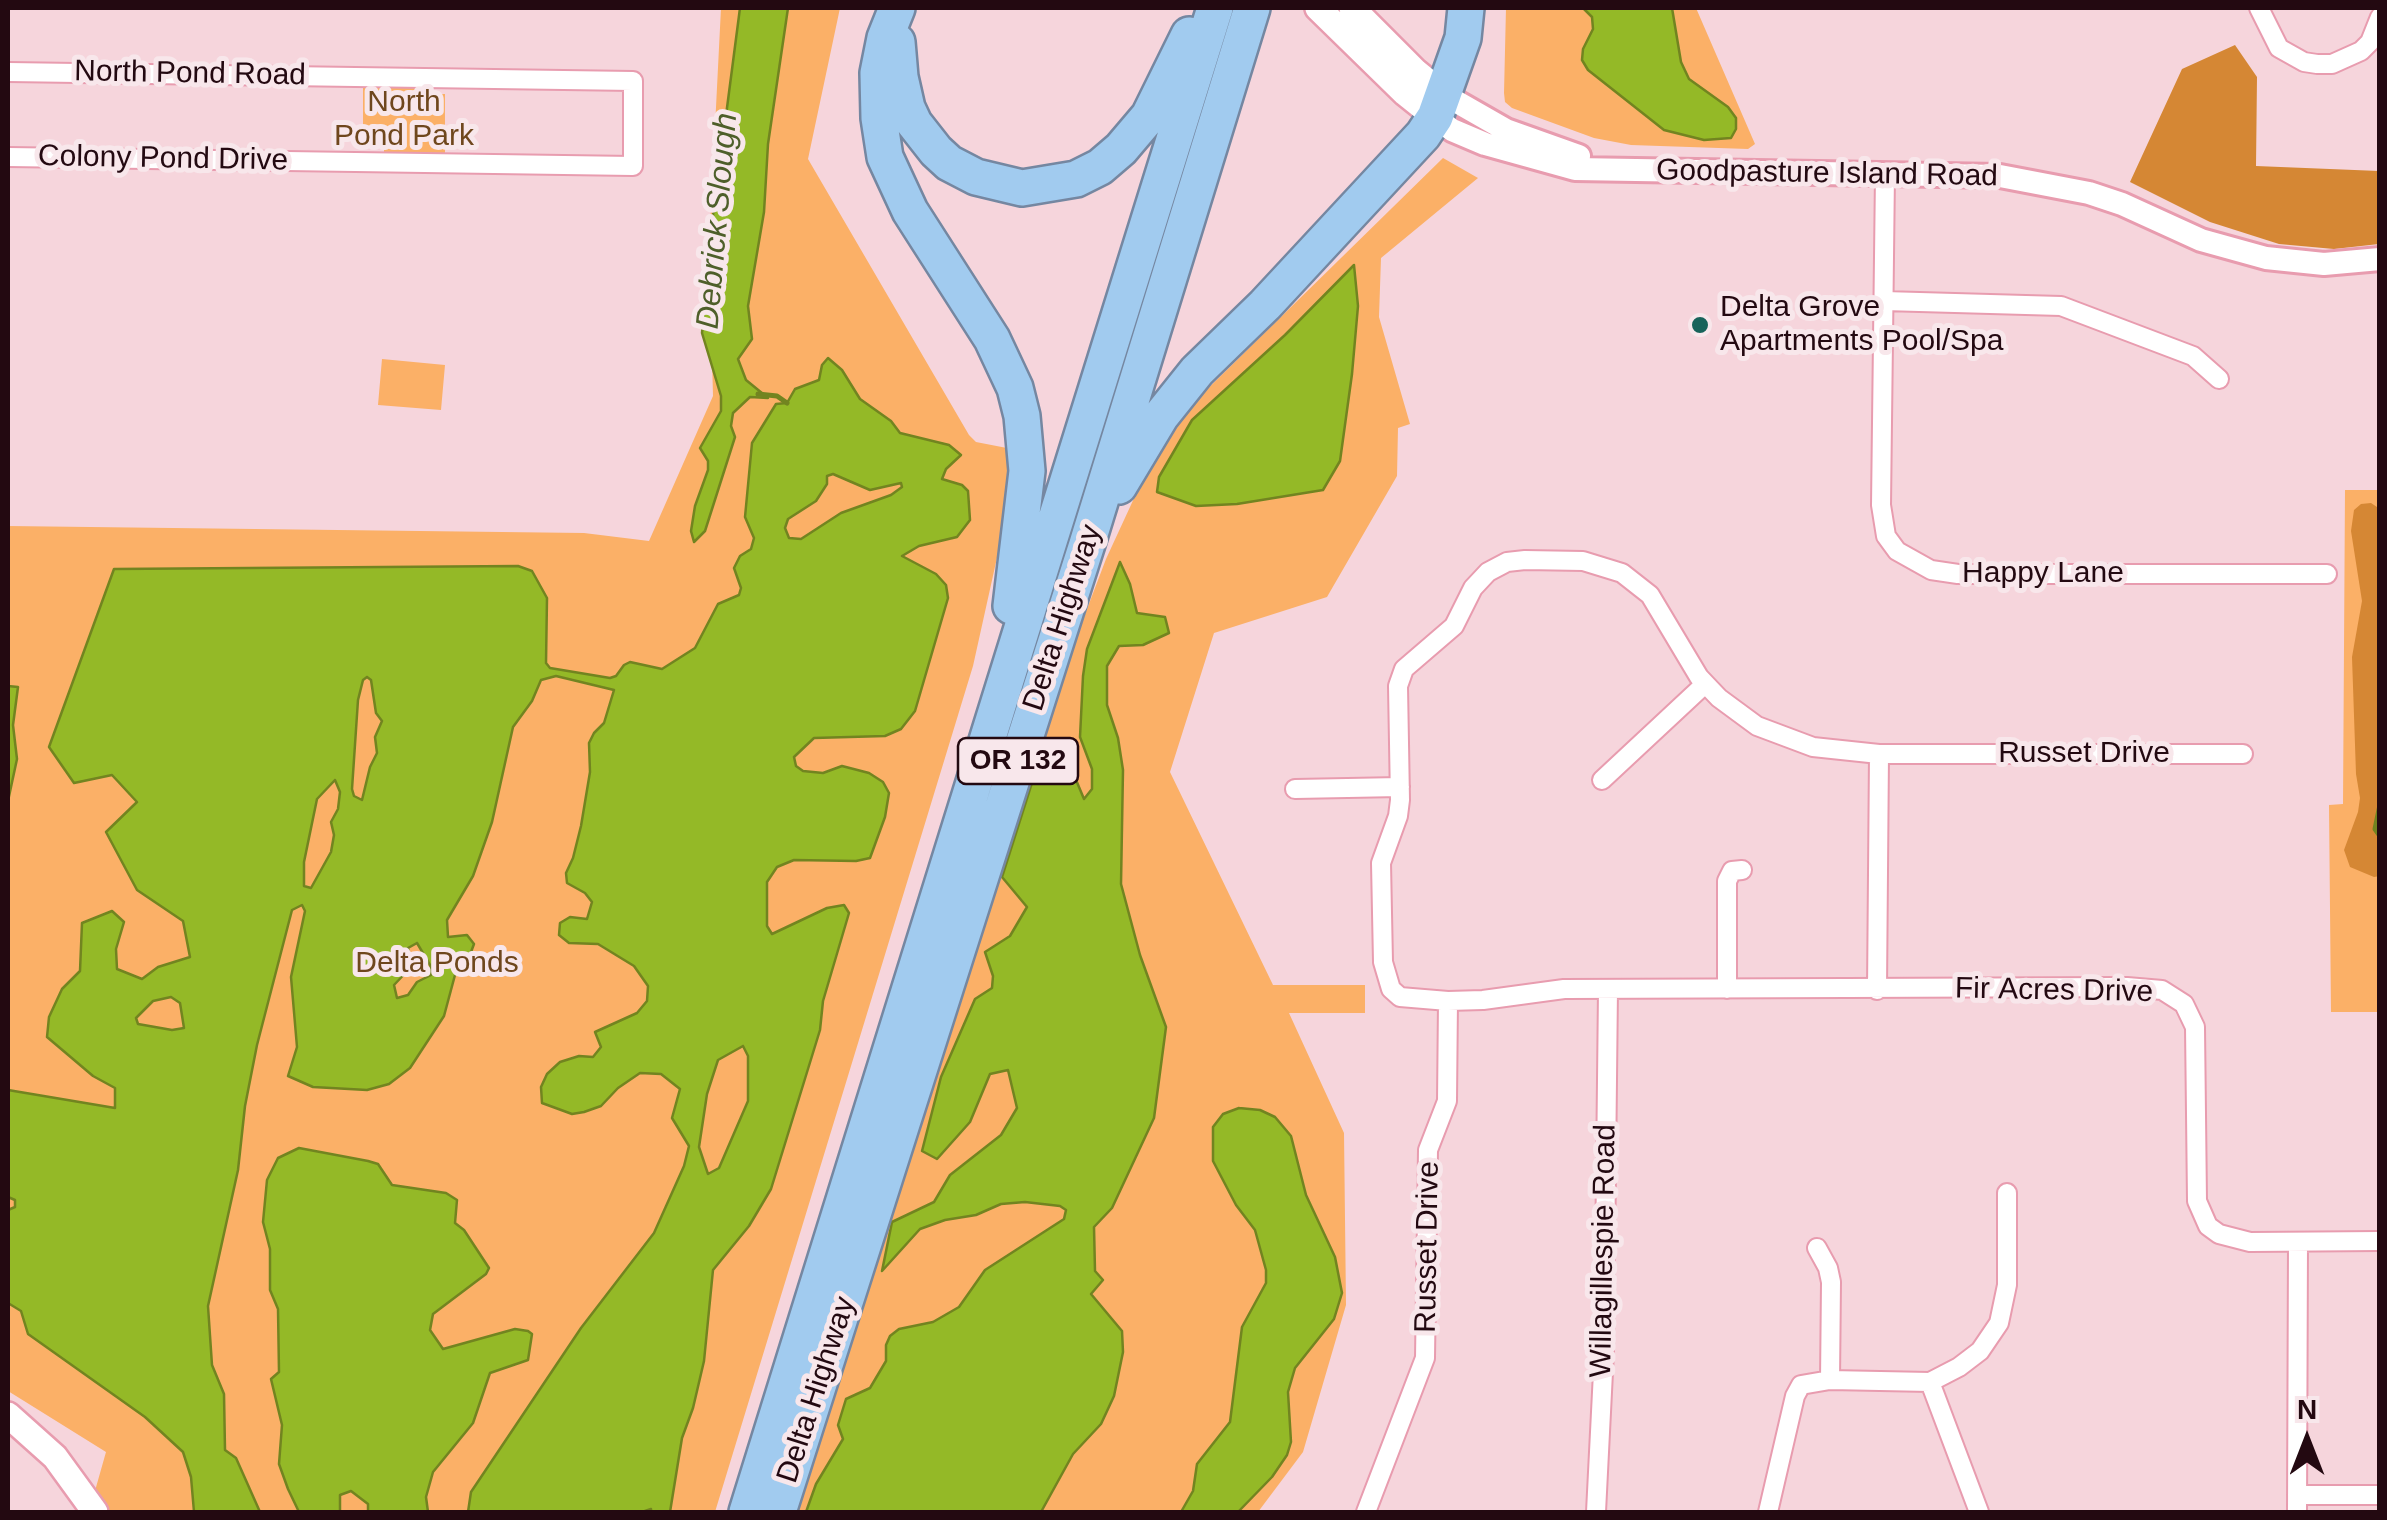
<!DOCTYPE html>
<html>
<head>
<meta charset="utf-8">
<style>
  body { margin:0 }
  #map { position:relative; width:2387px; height:1520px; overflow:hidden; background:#f6d5dc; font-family:Helvetica,sans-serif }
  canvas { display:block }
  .frame { position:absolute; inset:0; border:10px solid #230911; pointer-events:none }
  .north { position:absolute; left:2257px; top:1390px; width:100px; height:100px; -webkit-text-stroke:8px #f8e7eb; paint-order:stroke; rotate:0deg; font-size:28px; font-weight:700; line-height:40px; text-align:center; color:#230911 }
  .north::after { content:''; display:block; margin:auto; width:35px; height:45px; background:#230911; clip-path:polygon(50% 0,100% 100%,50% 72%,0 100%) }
</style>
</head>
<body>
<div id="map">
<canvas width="2387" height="1520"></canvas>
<div class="frame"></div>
<div class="north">N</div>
</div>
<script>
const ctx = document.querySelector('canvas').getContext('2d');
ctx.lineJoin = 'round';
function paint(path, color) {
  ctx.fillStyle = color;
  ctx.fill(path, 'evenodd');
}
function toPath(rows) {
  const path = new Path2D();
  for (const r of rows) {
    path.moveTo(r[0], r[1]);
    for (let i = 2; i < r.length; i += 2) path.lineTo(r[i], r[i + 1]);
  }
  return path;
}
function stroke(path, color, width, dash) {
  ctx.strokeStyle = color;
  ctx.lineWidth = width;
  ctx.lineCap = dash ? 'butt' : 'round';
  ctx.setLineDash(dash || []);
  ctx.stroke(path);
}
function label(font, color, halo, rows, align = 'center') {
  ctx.font = font + ' Helvetica,sans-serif';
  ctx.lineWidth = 10;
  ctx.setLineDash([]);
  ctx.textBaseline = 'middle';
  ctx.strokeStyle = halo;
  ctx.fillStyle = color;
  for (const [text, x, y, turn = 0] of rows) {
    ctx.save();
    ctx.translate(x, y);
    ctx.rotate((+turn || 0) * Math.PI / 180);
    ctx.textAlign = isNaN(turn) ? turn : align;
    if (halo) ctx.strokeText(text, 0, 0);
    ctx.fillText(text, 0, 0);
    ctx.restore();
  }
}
paint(toPath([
  [721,8,840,8,808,159,969,435,976,442,1012,449,1006,517,973,666,715,1512,89,1512,106,1452,8,1391,8,526,584,533,649,541,713,396,709,246],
  [1506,8,1696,8,1755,144,1748,149,1631,145,1594,138,1512,108,1505,102,1504,93],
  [363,87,424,87,424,94,445,94,445,154,384,154,384,148,363,148],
  [1443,158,1478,178,1381,258,1379,317,1410,424,1398,428,1397,476,1327,597,1214,633,1170,772,1273,985,1365,985,1365,1013,1289,1013,1344,1133,1346,1305,1303,1452,1258,1512,792,1512,1038,738,1106,559,1148,468,1189,407],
  [382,359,445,365,441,410,378,405],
  [2345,490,2379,490,2379,1012,2331,1012,2329,805,2343,804]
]), '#fbb067');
paint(toPath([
  [2235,45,2257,77,2256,166,2379,171,2379,244,2334,249,2279,244,2210,222,2130,182,2182,69],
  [2371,503,2380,509,2380,876,2374,877,2350,867,2344,850,2358,812,2360,798,2356,774,2352,657,2362,601,2351,531,2354,510,2361,504]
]), '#d58734');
const water = toPath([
  [740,8,788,8,768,144,764,212,748,306,752,339,738,359,746,380,768,398,750,397,733,413,731,426,735,437,705,531,694,542,691,531,695,506,708,470,708,461,700,448,721,411,721,396,702,333,709,246,740,8],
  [1583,8,1672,8,1681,62,1689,79,1728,107,1736,118,1736,129,1731,138,1704,140,1664,130,1588,70,1582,60,1583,49,1593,29,1592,17,1583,8],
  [1354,265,1358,306,1352,374,1340,461,1323,490,1237,504,1196,506,1157,492,1159,477,1192,420,1285,335,1354,265],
  [828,358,842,370,860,399,891,421,900,433,949,445,961,455,946,469,942,479,962,485,968,491,970,520,957,537,919,546,902,556,936,574,946,585,948,598,915,711,901,729,885,736,814,738,794,757,796,766,803,771,823,773,842,766,869,773,883,782,889,793,885,817,870,858,856,861,794,860,777,867,767,882,767,926,772,934,827,908,844,905,849,913,823,1001,820,1030,771,1189,749,1226,713,1270,704,1361,693,1408,682,1438,670,1512,651,1512,651,1509,642,1512,468,1512,471,1492,581,1328,654,1233,684,1166,689,1146,672,1118,680,1089,661,1074,640,1073,618,1088,601,1106,584,1112,572,1114,542,1103,541,1087,547,1074,560,1062,579,1056,593,1057,601,1047,595,1032,637,1013,647,1001,648,986,634,966,598,944,569,943,559,935,560,923,570,917,587,919,592,902,585,893,567,883,566,873,573,858,581,826,590,772,589,743,594,733,604,723,614,690,556,676,541,680,532,701,513,727,492,822,473,876,447,920,448,937,467,935,474,944,471,952,455,975,444,1016,410,1068,389,1084,367,1090,313,1087,288,1076,297,1047,291,977,305,911,302,905,292,910,257,1045,245,1106,238,1170,208,1306,212,1365,224,1394,225,1450,236,1458,260,1512,194,1512,191,1477,183,1452,145,1417,28,1334,21,1311,8,1303,8,1210,15,1207,15,1200,8,1197,8,1090,115,1108,115,1088,93,1076,47,1037,49,1017,62,989,80,971,82,923,112,911,124,922,116,949,117,969,142,979,158,967,190,957,183,921,137,890,106,832,137,802,112,775,74,783,49,747,114,569,518,566,532,571,547,598,546,663,550,668,610,678,616,676,624,665,630,662,662,669,695,648,718,604,739,595,741,588,734,568,740,556,751,549,754,538,745,517,752,443,776,404,787,403,795,389,819,380,822,365,828,358],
  [833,474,870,490,901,483,902,487,891,495,841,513,801,539,789,538,785,528,788,519,816,501,827,484,827,476,833,474],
  [367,677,371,680,376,713,382,721,375,737,377,753,370,767,362,800,354,796,352,789,358,700,363,680,367,677],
  [335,780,340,792,338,809,331,822,334,835,331,852,311,888,304,886,304,862,317,799,335,780],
  [417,943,430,965,431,975,417,982,408,995,397,998,394,985,412,966,408,948,417,943],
  [171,997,180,1003,184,1028,172,1030,138,1024,136,1018,153,1001,171,997],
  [743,1046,748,1056,748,1101,719,1168,708,1174,699,1147,707,1094,718,1060,743,1046],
  [1120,562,1130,584,1137,613,1165,617,1169,633,1143,645,1119,646,1107,666,1107,705,1118,738,1123,770,1121,884,1140,955,1166,1027,1154,1118,1112,1208,1094,1227,1095,1271,1103,1280,1091,1294,1122,1331,1123,1352,1114,1396,1101,1424,1073,1454,1041,1512,806,1512,816,1484,843,1439,838,1425,846,1399,870,1388,886,1361,886,1345,890,1336,899,1329,933,1322,959,1307,985,1270,1064,1219,1066,1210,1060,1206,1025,1202,1001,1204,976,1215,945,1220,920,1229,882,1271,892,1222,934,1202,950,1175,1001,1135,1017,1108,1008,1070,990,1074,970,1122,937,1159,922,1151,941,1077,975,999,992,988,993,976,985,952,1010,936,1027,907,1002,877,1043,748,1066,756,1084,799,1092,789,1092,769,1080,737,1083,676,1087,649,1120,562],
  [8,686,18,687,13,725,17,759,8,801,8,686],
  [1239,1108,1260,1110,1275,1117,1291,1136,1306,1195,1335,1257,1342,1293,1334,1319,1295,1368,1288,1392,1291,1442,1287,1455,1272,1477,1238,1512,1181,1512,1193,1491,1197,1464,1230,1422,1242,1327,1266,1283,1266,1270,1255,1230,1236,1205,1213,1161,1213,1127,1223,1114,1239,1108],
  [299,1148,368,1161,378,1164,392,1185,446,1193,457,1200,455,1223,464,1230,489,1268,486,1274,433,1314,430,1330,443,1349,515,1329,528,1331,532,1334,528,1360,490,1373,473,1423,433,1472,426,1497,428,1512,368,1512,368,1504,351,1491,340,1495,340,1512,299,1512,288,1489,279,1464,282,1425,271,1379,279,1372,278,1309,270,1290,270,1249,263,1222,267,1180,278,1158,299,1148]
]);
paint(water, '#94b927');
stroke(water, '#728420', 2.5);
stroke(toPath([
  [758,394,777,396,787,403],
  [2380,805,2375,829,2380,836]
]), '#728420', 5);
const minor = toPath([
  [2259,8,2279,48,2304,62,2317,64,2332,64,2361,51,2370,42,2380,17],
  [8,72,633,81,633,166,8,157],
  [1885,174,1881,505,1886,536,1897,551,1931,570,1958,574,2327,574],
  [1884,301,2061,306,2193,356,2219,379],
  [1602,780,1705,684],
  [1295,789,1400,787],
  [1727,989,1727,881,1732,871,1742,870],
  [1877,990,1879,754],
  [1448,1001,1483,1000,1564,989,2127,987,2162,990,2184,1004,2195,1027,2197,1201,2208,1226,2219,1234,2250,1242,2380,1241],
  [1817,1248,1828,1268,1831,1282,1830,1380],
  [2297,1495,2380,1495],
  [1366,1512,1425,1358,1428,1150,1447,1101,1448,1001,1400,997,1391,989,1383,962,1381,863,1398,816,1400,800,1398,686,1404,669,1454,626,1473,588,1488,572,1507,562,1525,560,1583,561,1622,573,1650,595,1699,677,1719,698,1757,726,1813,747,1879,754,2243,754],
  [1596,1512,1604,1352,1608,989],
  [1768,1512,1795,1396,1801,1385,1830,1380,1930,1382],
  [1979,1512,1930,1382,1959,1367,1980,1351,1999,1323,2007,1285,2007,1193],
  [2297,1512,2298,1242]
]);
const tertiary = toPath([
  [1443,94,1506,130,1579,156],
  [1435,117,1452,130,1485,144,1575,169,2000,176,2089,193,2122,204,2201,240,2266,258,2324,264,2380,259]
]);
const secondary = toPath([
  [1318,8,1405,93,1435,117],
  [1352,8,1416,72,1443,94],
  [8,1415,55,1457,95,1512]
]);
const motorway = toPath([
  [897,8,885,38,878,73,879,118,885,157,910,211,992,339,1015,388,1022,416,1027,471,1011,606],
  [897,42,900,77,907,108,914,123,936,151,949,163,976,177,1022,188,1076,179,1100,167,1121,149,1149,116,1189,35],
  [1119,486,1161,416,1197,371,1265,305,1423,135,1435,117,1463,38,1466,8],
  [747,1512,1215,8],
  [778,1512,1087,544,1252,8]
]);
stroke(minor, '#e89caf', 22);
stroke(tertiary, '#e89caf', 28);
stroke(secondary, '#e89caf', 30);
stroke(motorway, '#7587a1', 40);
stroke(minor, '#fff', 18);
stroke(tertiary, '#fff', 22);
stroke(secondary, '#fff', 25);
stroke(motorway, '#a1cbef', 35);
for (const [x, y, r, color] of [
  [1700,325,10,"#18635a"]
]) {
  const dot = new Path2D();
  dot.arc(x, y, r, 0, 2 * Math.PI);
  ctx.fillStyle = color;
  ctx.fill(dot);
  stroke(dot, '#f8e7eb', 4);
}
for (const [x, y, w] of [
  [1018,761,120]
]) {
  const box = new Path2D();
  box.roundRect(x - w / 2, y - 23, w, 46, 8);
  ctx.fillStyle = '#f8e7eb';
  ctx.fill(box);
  stroke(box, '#230911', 2.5);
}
label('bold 28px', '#230911', null, [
  ["OR 132",1018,761]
]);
label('30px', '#230911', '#f8e7eb', [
  ["North Pond Road",190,74,1],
  ["Colony Pond Drive",163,159,1],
  ["Goodpasture Island Road",1827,174,1],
  ["Happy Lane",2043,574],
  ["Delta Highway",1063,618,-72],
  ["Russet Drive",2084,754],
  ["Fir Acres Drive",2054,991,1],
  ["Russet Drive",1428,1247,-89],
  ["Willagillespie Road",1604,1251,-89],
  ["Delta Highway",817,1390,-72]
]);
label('30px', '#6f471d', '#f8e7eb', [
  ["North",404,103],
  ["Pond Park",404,137],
  ["Delta Ponds",437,964]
]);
label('30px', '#230911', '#f8e7eb', [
  ["Delta Grove",1720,308],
  ["Apartments Pool/Spa",1720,342]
], 'left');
label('italic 32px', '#4e5f2a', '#f8e7eb', [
  ["Debrick Slough",718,221,-85]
]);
</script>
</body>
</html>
